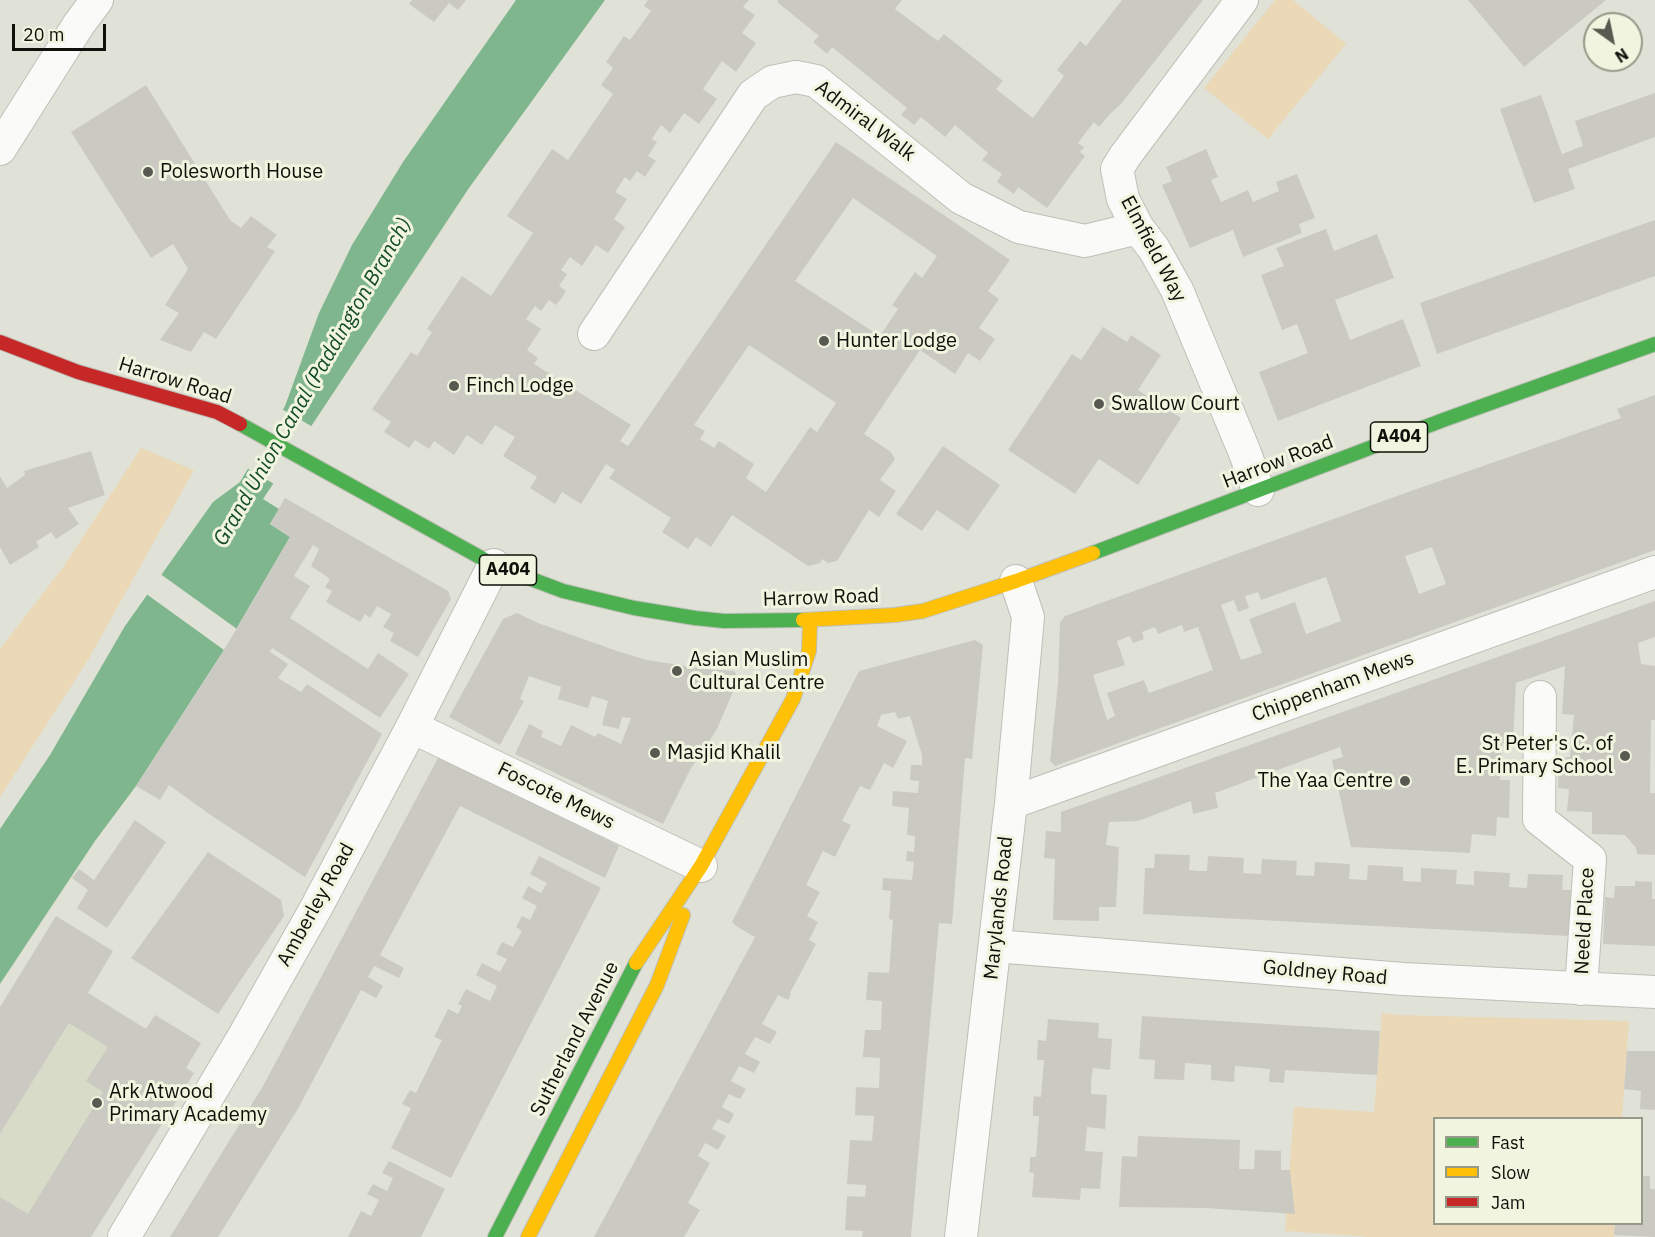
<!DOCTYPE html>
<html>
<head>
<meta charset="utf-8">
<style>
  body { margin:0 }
  #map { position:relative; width:1655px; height:1237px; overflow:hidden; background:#e0e2d7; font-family:"IBM Plex Sans",sans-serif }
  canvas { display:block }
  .legend { position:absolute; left:1433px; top:1117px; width:210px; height:108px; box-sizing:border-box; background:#f1f4df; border:2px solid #979989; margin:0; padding:8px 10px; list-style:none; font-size:18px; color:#0f1009 }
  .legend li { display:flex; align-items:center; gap:12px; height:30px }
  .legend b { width:30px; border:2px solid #979989 }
  .north { position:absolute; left:1583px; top:12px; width:60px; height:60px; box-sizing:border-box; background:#f1f4df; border:2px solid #979989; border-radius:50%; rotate:147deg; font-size:16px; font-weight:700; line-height:24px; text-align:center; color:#0f1009 }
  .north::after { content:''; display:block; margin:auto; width:21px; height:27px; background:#585a51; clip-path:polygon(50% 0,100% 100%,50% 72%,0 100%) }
  .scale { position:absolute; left:12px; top:24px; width:94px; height:27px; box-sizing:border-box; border:3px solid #0f1009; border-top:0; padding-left:8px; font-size:18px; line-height:21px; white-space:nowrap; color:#0f1009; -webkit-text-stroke:4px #f1f4df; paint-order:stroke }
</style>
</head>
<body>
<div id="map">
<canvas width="1655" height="1237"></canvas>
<ul class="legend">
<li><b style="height:8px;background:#4caf50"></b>Fast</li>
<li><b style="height:8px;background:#ffc107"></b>Slow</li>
<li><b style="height:8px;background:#c62828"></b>Jam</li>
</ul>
<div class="north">N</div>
<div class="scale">20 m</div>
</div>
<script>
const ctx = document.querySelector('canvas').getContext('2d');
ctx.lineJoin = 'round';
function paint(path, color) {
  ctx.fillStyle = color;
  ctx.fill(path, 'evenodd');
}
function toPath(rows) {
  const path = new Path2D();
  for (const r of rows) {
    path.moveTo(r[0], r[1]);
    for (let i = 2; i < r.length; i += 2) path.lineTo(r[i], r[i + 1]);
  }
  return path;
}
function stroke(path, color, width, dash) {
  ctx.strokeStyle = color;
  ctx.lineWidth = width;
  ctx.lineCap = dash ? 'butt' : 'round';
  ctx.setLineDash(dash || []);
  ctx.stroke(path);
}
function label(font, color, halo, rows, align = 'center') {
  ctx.font = font + ' "IBM Plex Sans",sans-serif';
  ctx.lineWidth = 6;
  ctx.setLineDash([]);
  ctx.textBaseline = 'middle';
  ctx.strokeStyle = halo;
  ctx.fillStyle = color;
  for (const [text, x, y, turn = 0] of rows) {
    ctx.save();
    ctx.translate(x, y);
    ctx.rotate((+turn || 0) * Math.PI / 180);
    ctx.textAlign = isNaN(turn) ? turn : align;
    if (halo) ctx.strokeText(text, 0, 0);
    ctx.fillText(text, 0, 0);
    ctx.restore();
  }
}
paint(toPath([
  [88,993,146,1029,155,1015,201,1043,186,1068,194,1073,91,1237,0,1237,0,1134]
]), '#d8dbc7');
paint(toPath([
  [1275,0,1293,0,1346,44,1268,139,1204,88],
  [141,448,194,470,88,660,0,797,0,649,64,566],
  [1382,1013,1399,1015,1629,1021,1622,1118,1434,1118,1434,1224,1615,1224,1614,1237,1371,1237,1285,1231,1294,1107,1374,1112]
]), '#ead8b7');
paint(toPath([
  [516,0,605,0,469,188,263,499,279,509,270,524,290,537,224,650,136,786,95,841,0,984,0,829,50,755,125,626,213,502,240,482,285,406,319,313,352,245,403,162]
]), '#7fb68d');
paint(toPath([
  [280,408,313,427,276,485,245,467],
  [159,573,237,629,224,650,145,593]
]), '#e0e2d7');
paint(toPath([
  [412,0,466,0,458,10,449,3,434,22,409,4],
  [648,0,749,0,743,7,755,15,742,33,756,43,736,72,722,61,703,89,717,99,699,124,684,113,670,133,661,125,652,139,657,142,648,156,656,161,650,169,645,177,637,171,630,181,625,177,615,192,627,199,614,219,625,227,608,253,596,245,582,266,570,257,561,270,567,274,559,286,566,291,561,299,556,305,549,300,541,311,535,306,526,319,541,329,527,350,538,358,534,364,631,425,620,441,628,446,836,142,1010,260,988,291,999,299,979,328,995,339,980,361,968,353,955,374,920,350,864,434,891,452,895,459,880,480,896,491,879,517,869,510,837,561,828,563,822,559,820,563,808,566,732,515,711,547,696,537,688,549,662,532,671,518,609,478,615,470,606,464,581,504,562,492,555,504,530,488,537,477,503,456,515,437,495,425,482,445,467,435,454,455,434,441,429,449,415,440,409,448,384,432,391,422,372,409,411,352,417,356,432,332,427,329,462,276,491,296,533,233,507,216,552,149,568,160,613,94,601,85,613,68,606,62,624,36,630,40,651,11,644,6],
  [853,198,937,256,922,278,915,272,892,305,898,309,880,336,795,281],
  [749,345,836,403,817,432,810,427,766,492,746,478,754,464,719,441,714,448,700,439,705,431,694,425],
  [778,0,902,0,895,9,938,41,944,34,1003,81,996,89,1033,118,1064,76,1057,70,1080,41,1086,46,1122,0,1203,0,1121,104,1110,114,1099,127,1094,122,1087,131,1078,143,1084,147,1080,152,1085,156,1047,208,1018,187,1014,194,997,182,1002,174,982,160,988,153,955,125,945,137,921,117,914,125,908,120,901,115,907,108,832,47,827,54,813,42,819,36,777,2],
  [1468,0,1606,0,1524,67],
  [146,85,230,220,241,228,251,216,277,235,267,247,275,251,216,339,204,332,191,352,160,340,179,313,165,305,188,269,173,244,151,258,71,132],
  [1655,93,1655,137,1568,169,1575,189,1534,203,1500,109,1541,95,1562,154,1583,146,1575,121],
  [1206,149,1218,177,1211,180,1221,202,1248,190,1253,202,1279,191,1276,182,1297,174,1315,218,1299,224,1302,233,1243,257,1233,230,1190,248,1162,185,1172,181,1166,167],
  [1655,220,1655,276,1437,354,1420,303],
  [1326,229,1334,251,1377,234,1394,278,1335,300,1350,340,1403,319,1421,366,1278,421,1259,372,1308,353,1297,324,1282,330,1261,275,1284,266,1276,248],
  [1103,327,1127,342,1131,335,1161,355,1138,390,1181,418,1138,485,1099,459,1075,494,1008,450,1072,354,1081,360],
  [1655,395,1655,550,1055,766,1050,761,1058,683,1060,622,1065,616,1411,491,1621,418,1617,409],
  [1432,547,1446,584,1419,594,1405,556],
  [1326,577,1341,621,1306,634,1295,602,1249,619,1262,653,1241,660,1221,605,1234,600,1238,612,1249,608,1245,596,1258,592,1261,600],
  [1182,625,1184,632,1198,627,1213,670,1149,693,1144,680,1107,693,1115,716,1107,720,1093,675,1125,665,1117,641,1130,636,1133,643,1144,639,1142,632,1155,627,1158,634],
  [943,446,1000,485,968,531,937,510,922,531,896,514],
  [91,451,105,495,68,508,79,524,56,539,51,532,36,542,39,547,10,565,0,547,0,476,7,488,25,475,24,471],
  [285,498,448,591,451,599,418,657,390,641,394,633,383,627,391,614,377,606,370,618,365,614,360,622,326,602,332,591,325,587,330,579,311,566,319,549,313,545,294,576,310,586,290,618,368,669,378,653,409,674,380,718,272,648,270,652,288,664,278,678,301,692,307,684,382,734,305,877,212,816,169,785,160,800,136,786,224,650,290,537,270,524],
  [1655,601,1655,637,1638,643,1641,664,1655,666,1655,720,1651,720,1650,793,1655,793,1655,855,1637,854,1636,848,1625,835,1592,834,1592,812,1567,811,1569,789,1558,788,1559,758,1570,757,1574,715,1562,714,1565,666,1516,683,1513,744,1502,743,1500,780,1510,780,1509,818,1497,817,1496,836,1472,834,1470,853,1351,847,1332,760,1343,757,1340,747,1215,793,1218,808,1193,814,1191,801,1138,821,1109,822,1106,845,1119,847,1116,907,1099,907,1099,921,1053,920,1055,859,1044,858,1046,831,1061,832,1061,812],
  [517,613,538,623,620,652,647,660,705,669,734,671,739,678,717,729,690,770,663,824,515,754,529,724,543,731,541,737,561,746,571,725,595,737,598,733,621,744,631,718,622,717,619,729,602,725,608,701,592,696,588,708,574,704,558,699,561,687,529,676,520,699,524,701,500,745,449,717,503,619],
  [975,640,983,645,972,759,965,758,952,924,939,923,911,1237,862,1237,863,1231,845,1230,847,1196,865,1197,866,1185,847,1184,850,1140,872,1141,874,1116,855,1115,856,1087,879,1088,880,1058,863,1057,865,1030,881,1030,882,1001,866,1000,868,972,889,973,893,920,889,919,891,891,882,890,883,878,912,880,914,862,906,861,907,851,914,852,915,836,907,835,909,808,892,806,893,791,918,793,919,781,910,780,911,765,922,765,922,755,910,716,898,719,895,712,881,715,877,726,907,741,893,768,884,763,870,790,860,786,842,821,851,825,835,857,823,851,806,885,820,892,807,916,818,922,809,940,816,944,790,993,791,994,788,1000,778,995,762,1024,777,1032,770,1044,755,1037,745,1054,760,1062,754,1073,739,1066,731,1081,746,1089,740,1099,729,1094,722,1107,734,1114,729,1124,718,1119,712,1129,726,1136,718,1150,705,1143,698,1156,710,1163,688,1203,700,1210,684,1237,594,1237,755,937,736,926,732,922,859,671],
  [439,756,619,846,605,878,460,806,380,955,404,968,399,978,374,966,368,977,383,986,376,998,361,990,299,1107,218,1237,170,1237,263,1086],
  [135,820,166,842,107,928,77,908,88,890,72,878,79,869,94,880],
  [208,852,281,900,284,916,218,1014,131,958],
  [1155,854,1190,855,1189,870,1199,871,1207,871,1208,856,1244,858,1243,873,1261,874,1262,859,1297,861,1296,875,1314,876,1315,862,1350,864,1349,879,1367,880,1368,865,1403,867,1403,881,1421,882,1421,868,1457,870,1456,884,1474,885,1474,871,1510,873,1509,887,1527,888,1528,874,1563,875,1562,890,1571,890,1569,936,1143,914,1145,868,1154,868],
  [539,856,601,888,451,1178,391,1148,411,1108,402,1104,410,1090,416,1093,442,1040,434,1037,448,1009,458,1014,462,1006,458,1004,466,989,490,1001,497,986,476,975,482,963,500,972,507,959,496,954,502,942,513,947,522,931,516,927,522,916,530,920,537,906,522,898,528,886,541,893,547,883,530,874],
  [1635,881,1652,882,1652,899,1655,899,1655,946,1603,944,1605,897,1614,898,1615,886,1635,886],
  [56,916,113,951,88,993,146,1029,155,1015,201,1043,186,1068,194,1073,91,1237,0,1237,0,1197,28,1214,103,1092,86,1081,108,1047,69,1023,0,1134,0,1007],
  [1142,1016,1380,1031,1377,1075,1285,1070,1284,1083,1269,1082,1270,1069,1235,1066,1234,1082,1211,1080,1211,1065,1185,1063,1184,1080,1154,1079,1155,1060,1139,1059],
  [1048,1019,1099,1023,1098,1038,1112,1039,1110,1070,1093,1068,1091,1081,1091,1094,1107,1095,1105,1129,1087,1127,1085,1151,1103,1152,1100,1189,1081,1188,1080,1200,1032,1197,1034,1173,1029,1172,1030,1165,1030,1157,1036,1157,1039,1116,1033,1116,1033,1105,1034,1096,1041,1097,1044,1060,1037,1060,1038,1040,1046,1041],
  [1627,1051,1655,1051,1655,1110,1640,1109,1641,1091,1624,1089],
  [1138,1136,1240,1140,1239,1169,1254,1169,1255,1150,1281,1151,1281,1170,1290,1170,1295,1214,1205,1208,1119,1207,1122,1156,1137,1157],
  [389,1161,445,1189,421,1237,348,1237,361,1211,371,1216,379,1200,367,1194,373,1184,387,1191,393,1178,382,1173],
  [1642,1176,1650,1176,1650,1189,1655,1189,1655,1237,1614,1235,1615,1224,1642,1224]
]), '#cbcac2');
const street = toPath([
  [1242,0,1125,156,1117,169,1123,199,1138,228,1154,249,1177,290,1245,453,1258,490],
  [0,149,79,24,97,0],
  [594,334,753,95,772,82,796,77,816,81,961,198,1019,227,1085,241,1138,228],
  [1540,697,1539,819,1590,859,1581,989],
  [412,727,701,866],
  [1011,803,1655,572],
  [995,946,1403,979,1655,992],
  [124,1237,241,1041,316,908,412,727,494,565],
  [961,1237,1011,803,1028,617,1016,581]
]);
const fast = toPath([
  [240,424,494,565,563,591,634,608,695,618,724,621,803,620],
  [1093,553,1446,419,1655,344],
  [495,1237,636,963]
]);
const slow = toPath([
  [803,620,895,615,923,611,1016,581,1093,553],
  [636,963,701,866,793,699,809,651,810,620],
  [528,1237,657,985,683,915]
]);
const jam = toPath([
  [0,342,78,372,217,412,240,424]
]);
stroke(street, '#bebfb7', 34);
stroke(fast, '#bebfb7', 16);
stroke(slow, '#bebfb7', 16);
stroke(jam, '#bebfb7', 16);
stroke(street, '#fafbf9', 32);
stroke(fast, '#4caf50', 14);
stroke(slow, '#ffc107', 14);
stroke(jam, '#c62828', 14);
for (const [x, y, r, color] of [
  [148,172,6,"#585a51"],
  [824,341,6,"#585a51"],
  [454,386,6,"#585a51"],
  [1099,404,6,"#585a51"],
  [677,671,6,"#585a51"],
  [655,753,6,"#585a51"],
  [1625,756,6,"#585a51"],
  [1405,781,6,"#585a51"],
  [97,1103,6,"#585a51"]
]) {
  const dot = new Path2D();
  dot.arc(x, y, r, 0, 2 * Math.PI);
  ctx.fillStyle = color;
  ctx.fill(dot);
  stroke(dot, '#f1f4df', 2);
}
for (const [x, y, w] of [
  [1399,437,57],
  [508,570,57]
]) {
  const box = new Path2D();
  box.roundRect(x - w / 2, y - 15, w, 30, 4.5);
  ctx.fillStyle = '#f1f4df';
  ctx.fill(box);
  stroke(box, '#0f1009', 1.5);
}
label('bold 18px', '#0f1009', null, [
  ["A404",1399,437],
  ["A404",508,570]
]);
label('20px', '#0f1009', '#f1f4df', [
  ["Admiral Walk",865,121,37],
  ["Elmfield Way",1153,249,62],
  ["Harrow Road",175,381,17],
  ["Harrow Road",1278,462,-21],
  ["Harrow Road",821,598,-2],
  ["Chippenham Mews",1333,687,-20],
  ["Foscote Mews",556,796,26],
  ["Amberley Road",316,905,-61],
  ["Marylands Road",999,908,-84],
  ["Neeld Place",1585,921,-87],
  ["Goldney Road",1325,973,5],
  ["Sutherland Avenue",575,1039,-63]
]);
label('20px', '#0f1009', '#f1f4df', [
  ["Polesworth House",160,172],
  ["Hunter Lodge",836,341],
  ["Finch Lodge",466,386],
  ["Swallow Court",1111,404],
  ["Asian Muslim",689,660],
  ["Cultural Centre",689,683],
  ["St Peter's C. of",1613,744,"right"],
  ["E. Primary School",1613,767,"right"],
  ["Masjid Khalil",667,753],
  ["The Yaa Centre",1393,781,"right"],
  ["Ark Atwood",109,1092],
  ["Primary Academy",109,1115]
], 'left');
label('italic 21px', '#114b27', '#f1f4df', [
  ["Grand Union Canal (Paddington Branch)",313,382,-60]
]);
</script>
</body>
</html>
